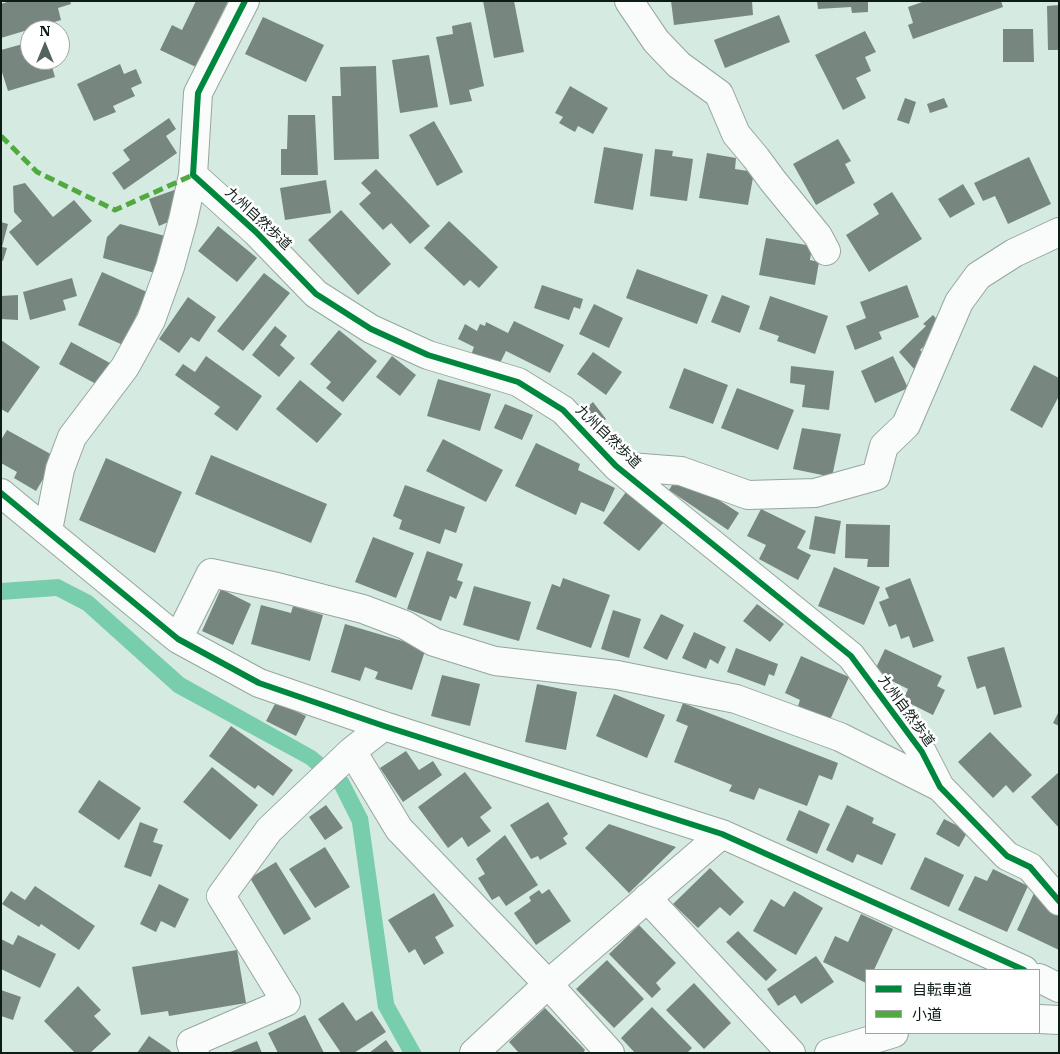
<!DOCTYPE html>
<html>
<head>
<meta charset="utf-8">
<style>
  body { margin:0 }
  #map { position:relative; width:1060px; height:1054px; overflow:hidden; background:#d5eae0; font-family:"IBM Plex Serif","Noto Sans JP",serif }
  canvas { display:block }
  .frame { position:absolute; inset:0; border:2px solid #0e1c16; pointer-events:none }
  .legend { position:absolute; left:865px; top:969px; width:175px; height:65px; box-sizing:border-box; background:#fff; border:1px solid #9fa4a2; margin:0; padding:6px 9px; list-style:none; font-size:15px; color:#0e1c16 }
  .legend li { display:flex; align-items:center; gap:10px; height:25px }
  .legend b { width:25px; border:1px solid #9fa4a2 }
  .north { position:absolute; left:20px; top:20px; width:50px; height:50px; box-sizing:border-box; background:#fff; border:1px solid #9fa4a2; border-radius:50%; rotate:0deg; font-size:14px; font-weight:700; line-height:20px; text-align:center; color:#0e1c16 }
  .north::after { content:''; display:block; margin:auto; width:18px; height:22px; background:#54645d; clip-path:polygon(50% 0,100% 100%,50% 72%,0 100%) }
</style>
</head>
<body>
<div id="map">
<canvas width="1060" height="1054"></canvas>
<div class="frame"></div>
<ul class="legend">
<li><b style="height:6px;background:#00873e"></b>自転車道</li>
<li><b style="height:6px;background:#51a942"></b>小道</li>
</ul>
<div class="north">N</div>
</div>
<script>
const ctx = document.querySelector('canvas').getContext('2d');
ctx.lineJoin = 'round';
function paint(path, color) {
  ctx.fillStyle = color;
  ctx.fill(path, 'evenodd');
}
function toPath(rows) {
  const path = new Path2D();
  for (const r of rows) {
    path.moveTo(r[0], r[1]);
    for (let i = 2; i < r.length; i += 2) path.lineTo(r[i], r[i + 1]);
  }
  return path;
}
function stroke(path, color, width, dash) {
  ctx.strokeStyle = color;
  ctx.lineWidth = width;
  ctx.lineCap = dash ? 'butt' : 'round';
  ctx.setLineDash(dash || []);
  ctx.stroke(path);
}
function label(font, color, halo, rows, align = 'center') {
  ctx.font = font + ' "IBM Plex Serif","Noto Sans JP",serif';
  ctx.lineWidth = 5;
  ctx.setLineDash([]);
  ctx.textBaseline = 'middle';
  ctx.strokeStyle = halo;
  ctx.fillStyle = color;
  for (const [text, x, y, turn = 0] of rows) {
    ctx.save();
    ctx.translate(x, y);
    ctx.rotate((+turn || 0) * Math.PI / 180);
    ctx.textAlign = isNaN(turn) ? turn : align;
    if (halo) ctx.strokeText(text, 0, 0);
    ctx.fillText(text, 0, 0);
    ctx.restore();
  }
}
paint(toPath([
  [59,579,92,596,184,678,315,751,348,778,368,817,394,1003,422,1053,403,1053,378,1008,352,823,335,789,306,764,174,692,83,610,56,596,1,600,1,583]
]), '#78cdad');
paint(toPath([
  [10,1,70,1,71,4,58,8,61,20,1,38,1,4],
  [196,1,228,1,196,67,160,50,172,25,182,30],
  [483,1,514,1,524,52,494,58],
  [671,1,752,1,753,15,674,25],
  [817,1,868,1,868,12,852,13,851,7,818,9],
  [925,1,1001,1,1003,7,913,39,908,25,913,23,908,7],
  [1059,5,1059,50,1048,50,1047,6],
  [779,15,790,42,725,68,714,40],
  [263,17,324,45,306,82,245,54],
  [471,22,484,86,469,90,472,101,450,105,436,37,453,34,452,26],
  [1003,29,1033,29,1034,62,1003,62],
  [865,31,876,52,865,57,871,71,856,78,866,98,843,110,815,55],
  [30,42,30,60,50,60,55,77,8,91,1,69,1,50],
  [429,55,438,107,400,113,392,60],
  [120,64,124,74,136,69,142,83,131,88,135,96,113,106,116,112,94,121,77,84],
  [376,66,379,159,334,160,332,96,341,96,340,67],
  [570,86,608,108,593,134,578,126,575,132,559,123,563,117,555,113],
  [905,98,916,102,909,124,897,120],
  [944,98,948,107,930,113,927,104],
  [288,115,315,115,318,175,281,175,281,149,287,149],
  [169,118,176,129,166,136,177,153,124,190,112,173,130,160,123,150],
  [434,121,463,172,437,186,409,135],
  [838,139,851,161,845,164,855,183,816,205,793,164],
  [604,147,643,154,633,210,594,203],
  [655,149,673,151,672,156,693,159,687,201,650,196],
  [707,153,736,158,735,169,754,172,748,205,699,198],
  [1029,157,1051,204,1008,224,995,196,983,201,974,183],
  [376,169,430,226,410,244,391,223,383,230,359,204,371,193,361,183],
  [326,180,331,213,285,220,280,188],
  [25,183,53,217,74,200,92,221,37,266,9,232,22,221,14,212,13,186],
  [963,184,975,204,950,218,938,199],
  [180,188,177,218,159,226,149,199],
  [892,192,922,239,869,272,846,235,879,214,873,204],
  [341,210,391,264,358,295,308,240],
  [449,221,498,267,479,288,470,280,464,286,424,248],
  [1,222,8,224,2,247,7,248,3,261,1,260],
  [120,224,169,237,158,274,103,258,107,237],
  [218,226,257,258,237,282,198,251],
  [766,238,812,246,810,260,819,262,815,285,759,275],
  [637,269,708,295,697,324,626,298],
  [102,272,147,292,123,345,78,325],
  [264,273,290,293,243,351,217,331],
  [72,278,77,296,63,300,66,310,30,320,23,292],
  [542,285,583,299,580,309,574,307,569,320,534,308],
  [907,285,919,317,879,332,882,339,855,350,846,326,866,318,860,302],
  [18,295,18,320,1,319,1,296],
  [722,295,750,306,740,333,711,322],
  [770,296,828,316,815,354,777,341,779,336,759,329],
  [188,297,216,317,199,342,191,337,179,353,159,339],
  [594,304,623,318,609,348,579,334],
  [933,315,941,324,935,336,920,350,927,357,914,369,899,352,926,326,923,324],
  [514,321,564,345,550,373,506,351,498,367,471,355,474,347,458,339,465,324,477,331,480,324,485,326,486,322,508,333],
  [275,326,287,336,280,345,295,358,279,377,252,355],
  [339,330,377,361,343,402,326,388,331,382,310,364],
  [1,340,40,367,8,413,1,409],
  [71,342,110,363,98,385,59,364],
  [593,352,622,372,606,395,577,374],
  [206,356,262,396,237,431,214,414,220,407,175,375,183,364,195,372],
  [392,356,416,375,400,396,376,377],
  [893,356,908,388,875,403,861,371],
  [1034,365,1059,378,1059,396,1042,428,1010,410],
  [791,366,834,371,829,410,802,407,805,385,790,383],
  [684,368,728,385,713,424,669,408],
  [438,379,491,394,480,431,427,416],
  [300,380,342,414,317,443,276,409],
  [737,388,794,410,778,450,721,428],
  [593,402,606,419,598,425,585,409],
  [505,404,533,415,522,440,494,428],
  [802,428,841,434,832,477,793,469],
  [7,430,56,457,36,491,14,478,17,472,1,463,1,440],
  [443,439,503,470,486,502,426,471],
  [536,443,580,464,578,470,615,488,604,512,581,502,576,515,515,486],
  [211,455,327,504,311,543,195,494],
  [106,458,182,492,155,553,79,520],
  [676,479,693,491,697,486,739,513,728,530,669,490],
  [405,485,465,507,456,533,445,529,440,544,399,529,402,520,393,516],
  [626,492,664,522,639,551,603,523],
  [761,509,806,531,797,548,811,555,798,580,759,559,766,545,747,536],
  [815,516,841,521,835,554,809,549],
  [846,524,890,525,889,567,867,567,868,559,845,558],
  [373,537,414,553,396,598,355,582],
  [427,551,463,564,457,580,463,582,456,599,450,596,441,621,407,609],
  [834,567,880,587,864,625,818,606],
  [563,578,610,595,591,648,536,629,552,584,560,587],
  [910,578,934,641,913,648,909,636,901,639,896,624,889,627,879,602,889,598,885,588],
  [474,586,531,602,519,641,463,625],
  [221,589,251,604,233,645,202,631],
  [757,604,784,624,770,642,743,621],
  [261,605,291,613,293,606,323,615,310,661,251,644],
  [613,610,641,619,629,658,601,649],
  [661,614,684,625,667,660,643,648],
  [345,624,426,648,412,690,375,679,378,672,365,667,360,681,331,672],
  [694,632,726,647,718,664,710,659,706,669,682,658],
  [1004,647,1022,707,994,715,985,686,977,689,967,657],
  [736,648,778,664,774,676,769,674,765,686,727,672],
  [885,649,942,676,937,686,945,690,933,715,903,700,908,689,874,672],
  [801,656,849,677,830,720,798,706,800,700,785,693],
  [442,675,480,684,470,726,431,716],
  [537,684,577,692,566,750,525,742],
  [614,694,665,715,647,758,596,736],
  [276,702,306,716,296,736,266,721],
  [683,703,838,763,832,780,819,775,807,806,759,788,754,800,729,791,732,785,674,762,688,726,676,721],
  [1059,711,1059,726,1053,723],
  [231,726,293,770,273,796,258,785,255,789,209,756],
  [990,732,1032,775,1013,793,1006,785,993,798,958,762],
  [406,751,419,770,433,761,442,775,403,802,380,768],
  [212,767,258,805,230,840,183,802],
  [465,772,492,808,480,817,491,831,468,847,462,837,448,848,418,807],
  [1059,772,1059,828,1031,797],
  [99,780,141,808,119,840,78,812],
  [548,802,568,834,563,838,567,844,540,860,538,856,531,859,510,825],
  [326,805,343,828,325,840,309,817],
  [847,805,874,818,872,823,896,834,882,865,857,854,853,863,826,850],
  [799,810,830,824,817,854,786,840],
  [944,819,968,831,959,847,936,834],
  [140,822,158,829,153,842,163,845,151,877,124,867],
  [609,824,676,847,629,893,585,848],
  [505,835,538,885,506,906,499,896,492,900,478,878,485,874,476,859],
  [325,847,350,887,315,908,289,869],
  [925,857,964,875,949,907,910,889],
  [276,862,311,919,284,935,250,878],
  [710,868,744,902,730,916,720,907,698,928,673,904],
  [993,869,1028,886,1007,932,958,910,975,876,987,881],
  [159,884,189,899,175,928,161,921,156,932,140,924],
  [35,886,95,926,79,950,41,924,39,927,2,904,11,891,25,900],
  [549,889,571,921,536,945,514,913,531,901,529,897,539,890,542,894],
  [1036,889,1059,914,1059,950,1017,930],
  [794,891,823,908,796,955,753,931,771,899,784,907],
  [434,893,454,926,435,937,444,953,424,965,415,949,409,953,388,920],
  [861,914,893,929,874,970,866,970,866,983,823,962,835,936,848,942],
  [639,925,676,963,656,983,661,989,652,998,609,954],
  [738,931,777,970,766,981,726,942],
  [18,935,56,954,40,988,1,969,1,939,13,945],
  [237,950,246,1003,169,1016,168,1011,141,1015,132,967],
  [816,956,834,982,801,1004,795,995,778,1006,767,989],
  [607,960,644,999,614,1028,576,989],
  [694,983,731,1023,704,1049,666,1010],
  [78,986,101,1010,94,1016,111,1034,90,1053,75,1053,44,1021],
  [1,990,21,997,13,1020,1,1016],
  [343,1002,356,1021,372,1011,386,1032,354,1053,341,1053,318,1019],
  [652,1007,692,1048,687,1053,635,1053,621,1038],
  [545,1008,585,1050,583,1053,519,1053,509,1042],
  [305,1015,324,1053,278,1053,268,1033],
  [149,1036,171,1051,170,1053,137,1053],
  [386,1040,395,1053,369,1053],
  [257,1041,262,1053,228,1053]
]), '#778780');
const street = toPath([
  [245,1,198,93,193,175,256,232,316,294,371,329,428,355,518,382,563,410,616,466,851,656,922,752,940,787,1007,856,1030,867,1059,901],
  [629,1,656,41,679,65,719,94,736,134,756,158,773,181,818,236,826,251],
  [616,466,681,471,748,495,815,493,876,476,884,446,906,425,959,302,978,276,1014,253,1059,232],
  [1,493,178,639,259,683,384,726,722,834,1024,970],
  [44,528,49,525,60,469,72,437,125,367,151,320,170,267,183,220,193,175],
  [178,639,211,573,277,587,363,609,405,625,434,642,495,661,617,675,736,699,840,737,940,787],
  [352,751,399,829,548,984,610,1053],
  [647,898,791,1053],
  [1039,978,1059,988],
  [195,1053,191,1043,286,1002,221,896,269,830,352,751,384,726],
  [474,1053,548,984,722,834]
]);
const secondary = toPath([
  [1039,1019,1059,1020],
  [829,1053,894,1033]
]);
stroke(street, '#97a69f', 30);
stroke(secondary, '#97a69f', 30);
stroke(street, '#f9fcfa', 28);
stroke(secondary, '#f9fcfa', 28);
stroke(toPath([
  [1,136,37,172,115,210,193,175]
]), '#51a942', 5, [10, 5]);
stroke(toPath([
  [245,1,198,93,193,175,256,232,316,294,371,329,428,355,518,382,563,410,616,466,851,656,922,752,940,787,1007,856,1030,867,1059,901],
  [1,493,178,639,259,683,384,726,722,834,1024,970]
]), '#00873e', 6);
label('14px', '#0e1c16', '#fff', [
  ["九州自然歩道",258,219,43],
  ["九州自然歩道",608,437,44],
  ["九州自然歩道",906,711,54]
]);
</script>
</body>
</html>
